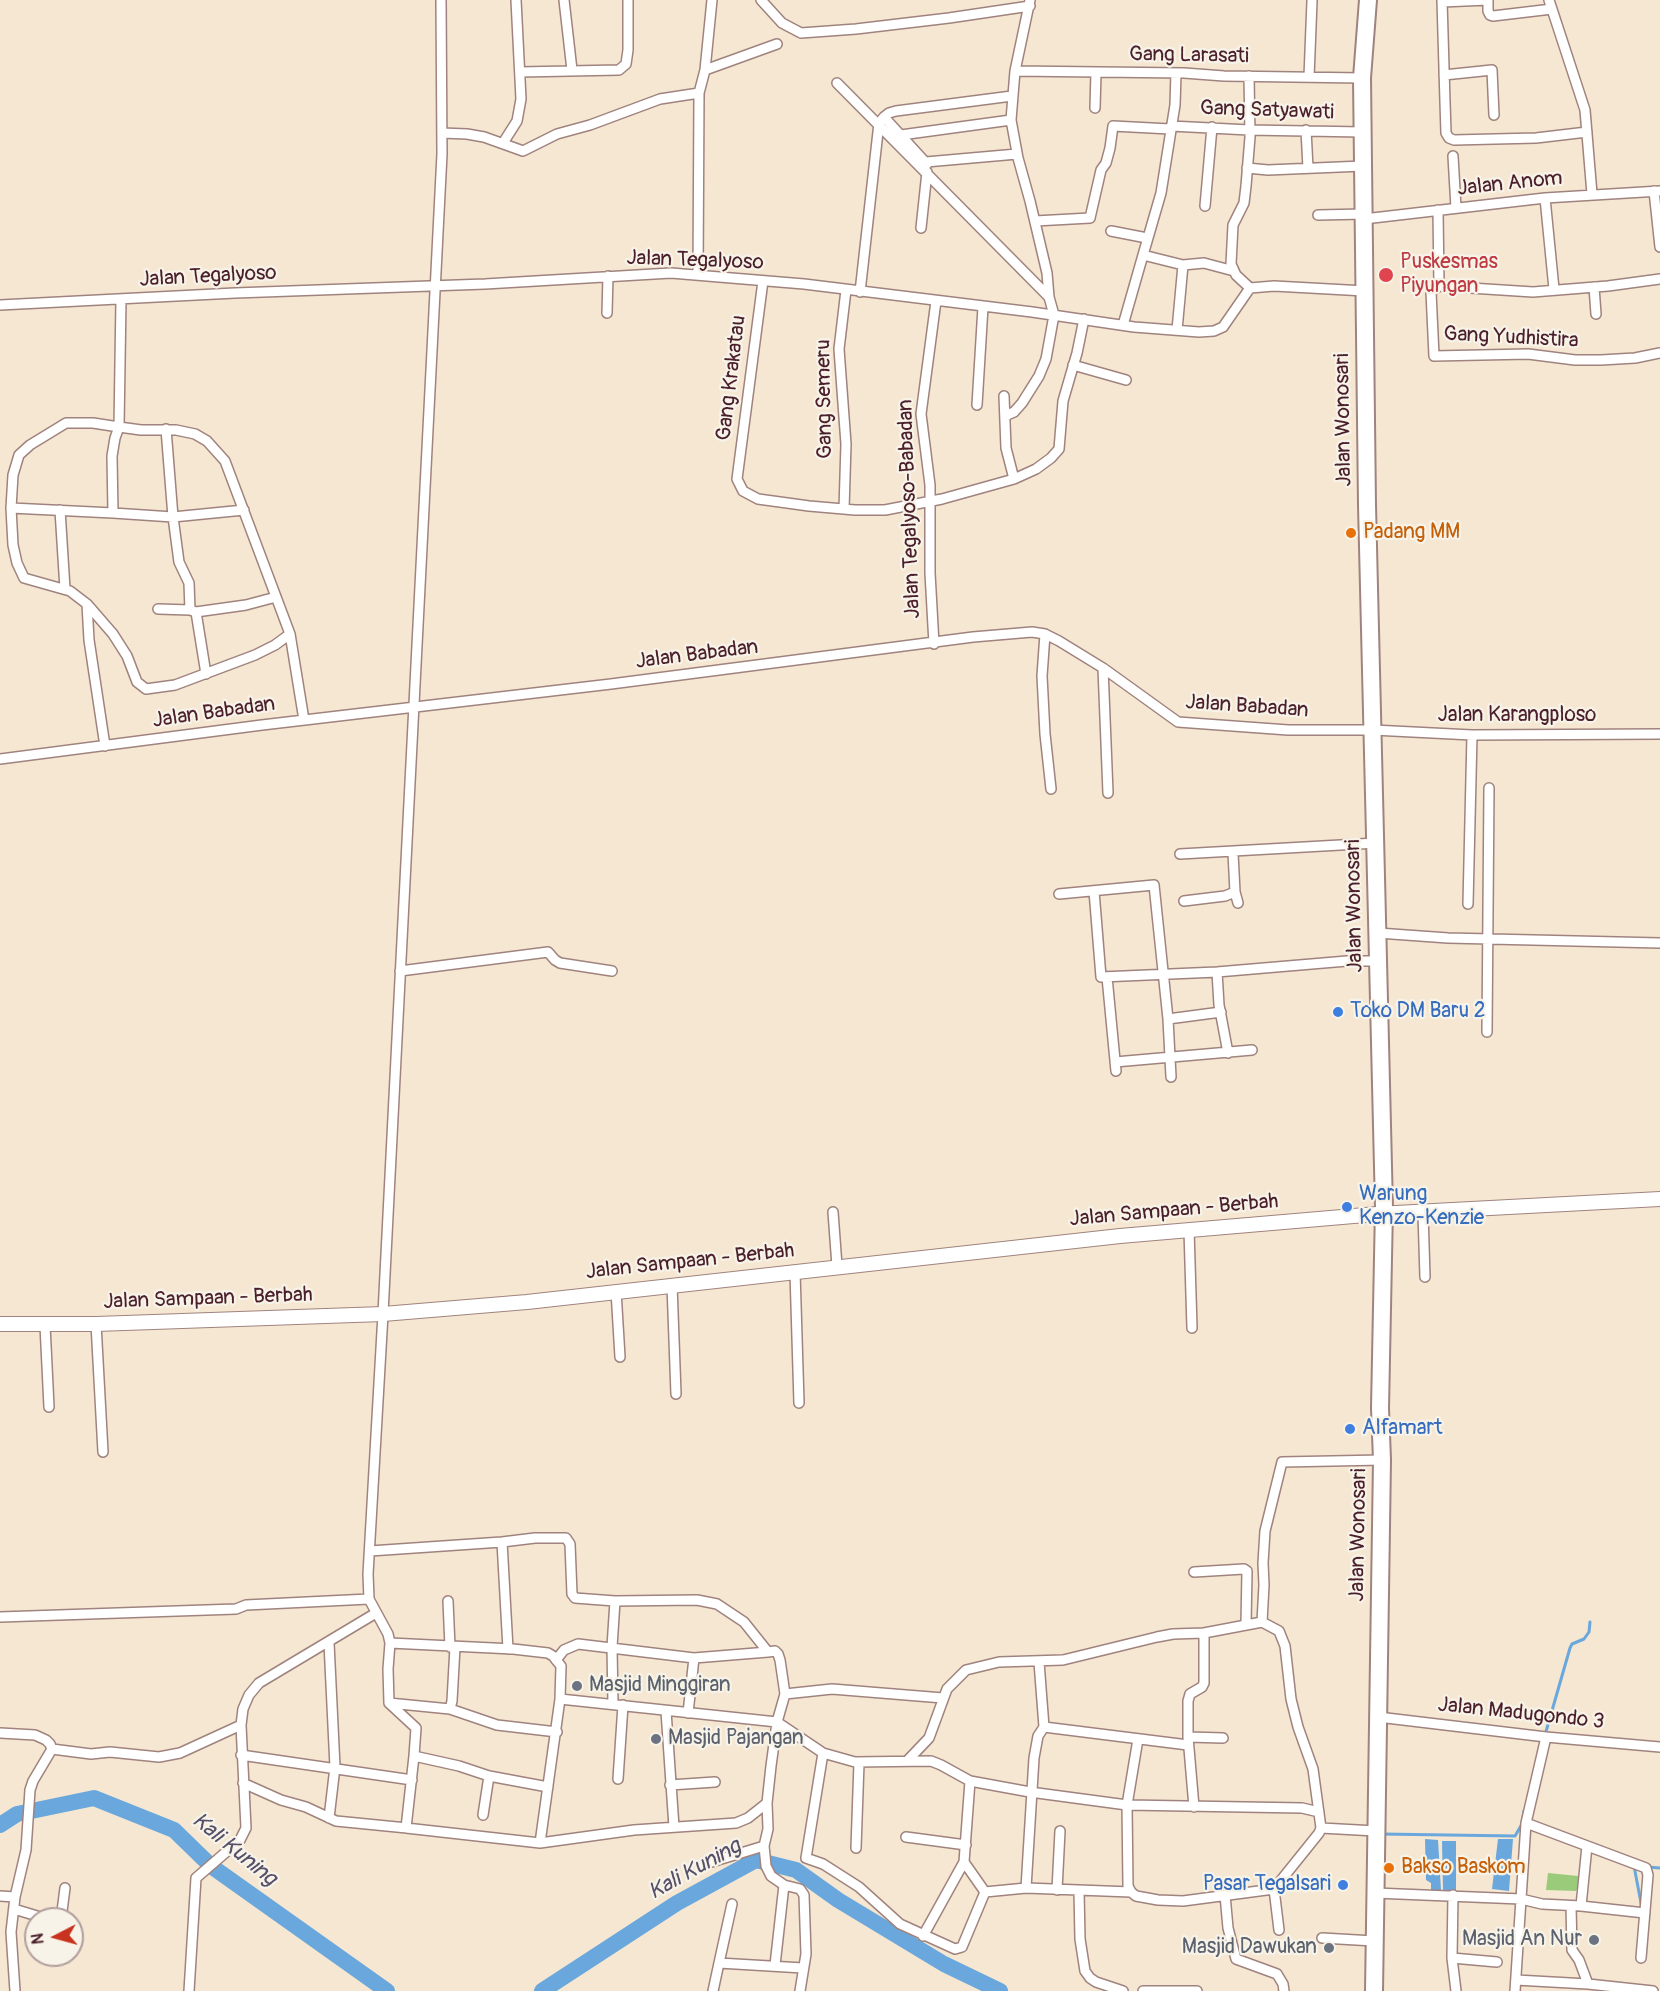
<!DOCTYPE html>
<html>
<head>
<meta charset="utf-8">
<style>
  body { margin:0 }
  #map { position:relative; width:1660px; height:1991px; overflow:hidden; background:#f5e7d2; font-family:Pangolin,sans-serif }
  canvas { display:block }
  .north { position:absolute; left:24px; top:1907px; width:60px; height:60px; box-sizing:border-box; background:#f7f3e8; border:2px solid #b29e9c; border-radius:50%; rotate:264deg; font-size:16px; font-weight:700; line-height:24px; text-align:center; color:#4a1f2b }
  .north::after { content:''; display:block; margin:auto; width:21px; height:27px; background:#c8321e; clip-path:polygon(50% 0,100% 100%,50% 72%,0 100%) }
</style>
</head>
<body>
<div id="map">
<canvas width="1660" height="1991"></canvas>
<div class="north">N</div>
</div>
<script>
const ctx = document.querySelector('canvas').getContext('2d');
ctx.lineJoin = 'round';
function paint(path, color) {
  ctx.fillStyle = color;
  ctx.fill(path, 'evenodd');
}
function toPath(rows) {
  const path = new Path2D();
  for (const r of rows) {
    path.moveTo(r[0], r[1]);
    for (let i = 2; i < r.length; i += 2) path.lineTo(r[i], r[i + 1]);
  }
  return path;
}
function stroke(path, color, width, dash) {
  ctx.strokeStyle = color;
  ctx.lineWidth = width;
  ctx.lineCap = dash ? 'butt' : 'round';
  ctx.setLineDash(dash || []);
  ctx.stroke(path);
}
function label(font, color, halo, rows, align = 'center') {
  ctx.font = font + ' Pangolin,sans-serif';
  ctx.lineWidth = 4.5;
  ctx.setLineDash([]);
  ctx.textBaseline = 'middle';
  ctx.strokeStyle = halo;
  ctx.fillStyle = color;
  for (const [text, x, y, turn = 0] of rows) {
    ctx.save();
    ctx.translate(x, y);
    ctx.rotate((+turn || 0) * Math.PI / 180);
    ctx.textAlign = isNaN(turn) ? turn : align;
    if (halo) ctx.strokeText(text, 0, 0);
    ctx.fillText(text, 0, 0);
    ctx.restore();
  }
}
paint(toPath([
  [1548,1873,1578,1876,1580,1882,1576,1891,1546,1890]
]), '#9acb7a');
paint(toPath([
  [1425,1839,1438,1840,1441,1890,1431,1891,1431,1883,1426,1880],
  [1498,1839,1513,1839,1509,1891,1492,1889],
  [1442,1841,1456,1841,1456,1891,1443,1890]
]), '#6aa7dc');
stroke(toPath([
  [1545,1735,1570,1648,1572,1644,1584,1639,1589,1632,1590,1622],
  [1381,1834,1515,1836,1522,1824,1524,1811],
  [1634,1866,1641,1903],
  [1647,1867,1660,1868]
]), '#6aa7dc', 3);
stroke(toPath([
  [0,1825,17,1814,94,1798,174,1830,211,1866,387,1991],
  [542,1991,677,1903,756,1860,796,1870,838,1900,944,1964,1000,1991]
]), '#6aa7dc', 16);
const street = toPath([
  [564,0,572,70],
  [761,0,782,23,801,33,856,29,949,18,1030,6],
  [1442,0,1445,102,1446,133,1449,138,1454,140,1536,138,1587,132],
  [1549,0,1585,110,1592,194],
  [1442,2,1488,0,1488,11,1490,15,1493,16,1552,9],
  [705,70,777,44],
  [1015,71,1184,73,1224,76,1362,78],
  [520,72,619,70,626,64,628,50,628,0],
  [1444,75,1492,70,1494,115],
  [1249,76,1250,137,1246,186,1244,203,1233,225,1231,264,1236,275,1250,288],
  [1309,77,1312,1],
  [837,83,1049,297],
  [1095,108,1096,72],
  [884,117,927,164],
  [1171,126,1249,130,1363,132],
  [1306,130,1308,168],
  [442,133,467,134,484,137,523,151,557,134,590,125,660,99,699,93,705,70,712,0],
  [901,135,1011,120],
  [503,143,517,121,521,99,516,0],
  [1453,156,1456,208],
  [926,162,1017,154],
  [1247,168,1268,170,1363,166],
  [1654,191,1660,247],
  [1545,198,1554,289],
  [1205,206,1212,127],
  [1438,210,1439,286,1431,292,1434,356,1528,354,1575,360,1601,360,1635,358,1660,353],
  [1318,215,1364,214],
  [1364,219,1545,198,1660,191],
  [1035,221,1090,218,1101,170,1106,163,1110,148,1113,126,1170,129],
  [921,228,927,172],
  [1111,231,1147,238],
  [1143,255,1161,193,1175,105,1176,73],
  [698,275,699,93],
  [763,281,737,479,743,491,758,499,809,506,855,510,885,510,942,499,1014,479],
  [1439,286,1533,292,1608,286,1660,279],
  [1594,287,1596,314],
  [860,292,879,123,884,117,889,113,896,111,1012,96],
  [121,299,119,427,141,430,176,430,195,434,207,441,225,461,290,634,304,720],
  [0,305,235,293,485,284,671,273,804,284,1032,312,1134,327,1199,332,1214,331,1223,327,1250,288,1274,286,1365,291],
  [607,313,608,276],
  [1123,325,1143,255,1183,265,1204,263,1234,271],
  [1177,330,1183,265],
  [1073,365,1126,380],
  [1004,396,1006,448,1014,479,1036,469,1051,458,1059,449,1063,401,1077,353,1084,319],
  [977,405,983,307],
  [1007,415,1014,412,1022,403,1039,376,1046,359,1054,315,1049,297,1047,273,1030,201,1018,158,1011,120,1015,71,1030,0],
  [166,429,173,517,113,513,112,456,115,438,119,427,93,423,66,423,30,445,19,455,13,475,11,508,13,545,17,563,24,578,70,591,87,604,113,634,127,656,137,682,146,689,175,685,255,655,275,645,290,634],
  [11,508,113,513],
  [844,509,846,444,839,349,846,290],
  [60,510,65,589],
  [87,604,89,640,105,746],
  [158,609,190,610,196,612,246,605,276,597],
  [190,610,189,583,179,562,173,517,244,510],
  [196,612,206,674],
  [1045,634,1042,676,1045,734,1051,789],
  [934,644,930,573,930,485,921,414,936,301],
  [1103,668,1108,793],
  [0,759,262,725,611,684,973,637,1032,632,1045,634,1059,641,1103,668,1178,722,1288,730,1373,730,1472,735,1660,734],
  [1233,853,1235,892,1238,903],
  [1180,854,1376,843],
  [1094,891,1101,977,1217,972,1347,961,1378,961],
  [1059,894,1154,885,1168,1019,1171,1077],
  [1184,901,1225,896,1235,892],
  [1468,904,1472,735],
  [1378,933,1448,938,1660,943],
  [400,971,548,952,555,960,560,963,612,971],
  [1217,972,1219,1005,1228,1053],
  [1107,977,1116,1071],
  [1168,1019,1221,1012],
  [1487,1032,1489,788],
  [1115,1062,1252,1050],
  [833,1212,837,1266],
  [1423,1213,1425,1277],
  [1189,1230,1192,1328],
  [795,1272,799,1403],
  [672,1285,676,1394],
  [616,1291,620,1357],
  [96,1324,103,1452],
  [45,1325,49,1407],
  [502,1542,508,1649],
  [370,1551,502,1542,535,1538,566,1538,570,1544,572,1594,575,1598,615,1601,697,1600,717,1604,744,1622,768,1652,775,1651,778,1654,780,1660,785,1694,777,1722,771,1766,767,1803,768,1829,764,1846,705,1864],
  [1194,1572,1244,1569,1247,1571,1246,1624],
  [448,1601,450,1647],
  [0,1617,236,1609,246,1605,369,1599],
  [1262,1622,1264,1585,1263,1563,1265,1531,1282,1462,1382,1460],
  [329,1643,335,1767,329,1818],
  [390,1643,388,1634,369,1599,368,1574,383,1314,442,154,441,0],
  [455,1647,452,1701,450,1709,497,1725,557,1732],
  [556,1660,564,1650,578,1644,694,1658,768,1652],
  [785,1694,832,1689,943,1698],
  [389,1703,450,1709],
  [613,1704,612,1647,615,1601],
  [666,1711,674,1827],
  [688,1713,694,1658],
  [1378,1717,1546,1737,1660,1747],
  [1044,1727,1188,1745],
  [0,1733,35,1735,46,1740,50,1744,52,1749,33,1781,30,1790,26,1850,15,1897,11,1932,15,1991],
  [1188,1737,1223,1738],
  [1138,1739,1127,1805,1128,1886,1131,1892,1136,1896,1158,1900,1183,1901,1274,1889,1319,1833,1321,1828,1313,1769,1298,1727,1291,1699,1285,1646,1279,1631,1262,1622,1204,1633,1204,1683,1202,1687,1190,1694,1188,1701,1188,1737,1194,1807],
  [52,1749,91,1754,110,1752,159,1757,180,1753,241,1725,243,1709,249,1695,259,1683,376,1613],
  [823,1753,806,1858,823,1864,859,1887,900,1924,955,1949,962,1947,985,1892],
  [241,1755,412,1780],
  [414,1756,416,1728,389,1703,388,1669,390,1643,513,1649,548,1653,553,1656,561,1666,560,1699,777,1722,823,1753,855,1762,931,1761,941,1765,970,1781,1030,1792,1127,1805,1302,1808,1319,1812],
  [908,1760,929,1738,947,1689,966,1670,999,1662,1063,1660,1157,1637,1173,1634,1204,1633],
  [618,1779,623,1705],
  [243,1783,281,1800,306,1807,336,1821,407,1828],
  [670,1785,715,1782],
  [548,1787,489,1776,459,1766,414,1756,406,1828,540,1843,634,1830,736,1823,748,1818,767,1803],
  [483,1815,489,1776],
  [1526,1823,1646,1868,1648,1875,1641,1958],
  [1321,1828,1376,1831],
  [906,1837,966,1845],
  [540,1843,560,1699],
  [764,1846,766,1866,771,1876,784,1885,800,1889,804,1895,806,1954,800,1991],
  [856,1848,859,1763],
  [964,1862,985,1892,1026,1888,1131,1892],
  [1026,1888,1034,1758,1038,1736,1044,1727,1039,1662],
  [1274,1889,1279,1930],
  [1057,1890,1060,1831],
  [1079,1891,1080,1939,1085,1971,1090,1978,1096,1982,1123,1991],
  [1375,1893,1521,1899,1526,1823,1546,1737],
  [1225,1895,1228,1928,1236,1959,1277,1974,1283,1984,1284,1991],
  [1453,1895,1452,1958,1456,1991],
  [0,1896,15,1897],
  [1571,1906,1572,1950,1579,1960,1588,1984],
  [1581,1906,1587,1846],
  [14,1909,47,1919],
  [61,1919,65,1888],
  [923,1936,964,1862,970,1781],
  [1322,1938,1374,1941],
  [1452,1958,1497,1962],
  [719,1963,732,1904],
  [775,1965,784,1885],
  [1516,1980,1588,1984,1653,1991],
  [189,1991,196,1878,240,1840,246,1828,241,1725],
  [713,1991,719,1963,803,1968],
  [1143,1991,1197,1991],
  [1515,1991,1521,1899,1542,1904,1581,1906,1645,1913]
]);
const secondary = toPath([
  [0,1324,96,1324,383,1314,527,1302,1120,1236,1377,1214,1660,1199]
]);
const highway = toPath([
  [1368,0,1362,78,1367,505,1384,1208,1380,1408,1382,1460,1374,1991]
]);
stroke(street, '#a0837e', 12);
stroke(secondary, '#a0837e', 16);
stroke(highway, '#a0837e', 20);
stroke(street, '#fff', 9);
stroke(secondary, '#fff', 14);
stroke(highway, '#fff', 16);
for (const [x, y, r, color] of [
  [1386,275,8,"#e0444e"],
  [1351,533,6,"#e8710a"],
  [1338,1012,6,"#3f7fe0"],
  [1347,1207,6,"#3f7fe0"],
  [1350,1429,6,"#3f7fe0"],
  [577,1686,6,"#6b7280"],
  [656,1739,6,"#6b7280"],
  [1389,1868,6,"#e8710a"],
  [1343,1885,6,"#3f7fe0"],
  [1594,1940,6,"#6b7280"],
  [1329,1948,6,"#6b7280"]
]) {
  const dot = new Path2D();
  dot.arc(x, y, r, 0, 2 * Math.PI);
  ctx.fillStyle = color;
  ctx.fill(dot);
  stroke(dot, '#f7f3e8', 2);
}
label('21px', '#4a1f2b', '#f7f3e8', [
  ["Gang Larasati",1189,56,1],
  ["Gang Satyawati",1267,111,2],
  ["Jalan Anom",1510,184,-6],
  ["Jalan Tegalyoso",695,261,2],
  ["Jalan Tegalyoso",208,277,-3],
  ["Gang Yudhistira",1511,338,3],
  ["Gang Krakatau",732,378,-83],
  ["Gang Semeru",825,399,-91],
  ["Jalan Wonosari",1344,420,-91],
  ["Jalan Tegalyoso-Babadan",910,509,-92],
  ["Jalan Babadan",697,655,-7],
  ["Jalan Babadan",1247,707,4],
  ["Jalan Babadan",214,713,-8],
  ["Jalan Karangploso",1517,716],
  ["Jalan Wonosari",1355,906,-91],
  ["Jalan Sampaan - Berbah",1174,1211,-5],
  ["Jalan Sampaan - Berbah",690,1262,-6],
  ["Jalan Sampaan - Berbah",208,1299,-2],
  ["Jalan Wonosari",1359,1535,-89],
  ["Jalan Madugondo 3",1521,1714,6]
]);
label('21px', '#be3a42', '#f7f3e8', [
  ["Puskesmas",1400,263],
  ["Piyungan",1400,287]
], 'left');
label('21px', '#c56008', '#f7f3e8', [
  ["Padang MM",1363,533],
  ["Bakso Baskom",1401,1868]
], 'left');
label('21px', '#366cbe', '#f7f3e8', [
  ["Toko DM Baru 2",1350,1012],
  ["Warung",1359,1195],
  ["Kenzo-Kenzie",1359,1219],
  ["Alfamart",1362,1429],
  ["Pasar Tegalsari",1331,1885,"right"]
], 'left');
label('21px', '#5b616d', '#f7f3e8', [
  ["Masjid Minggiran",589,1686],
  ["Masjid Pajangan",668,1739],
  ["Masjid An Nur",1582,1940,"right"],
  ["Masjid Dawukan",1317,1948,"right"]
], 'left');
label('italic 22px', '#554f69', '#f7f3e8', [
  ["Kali Kuning",234,1850,39],
  ["Kali Kuning",695,1870,-29]
]);
</script>
</body>
</html>
